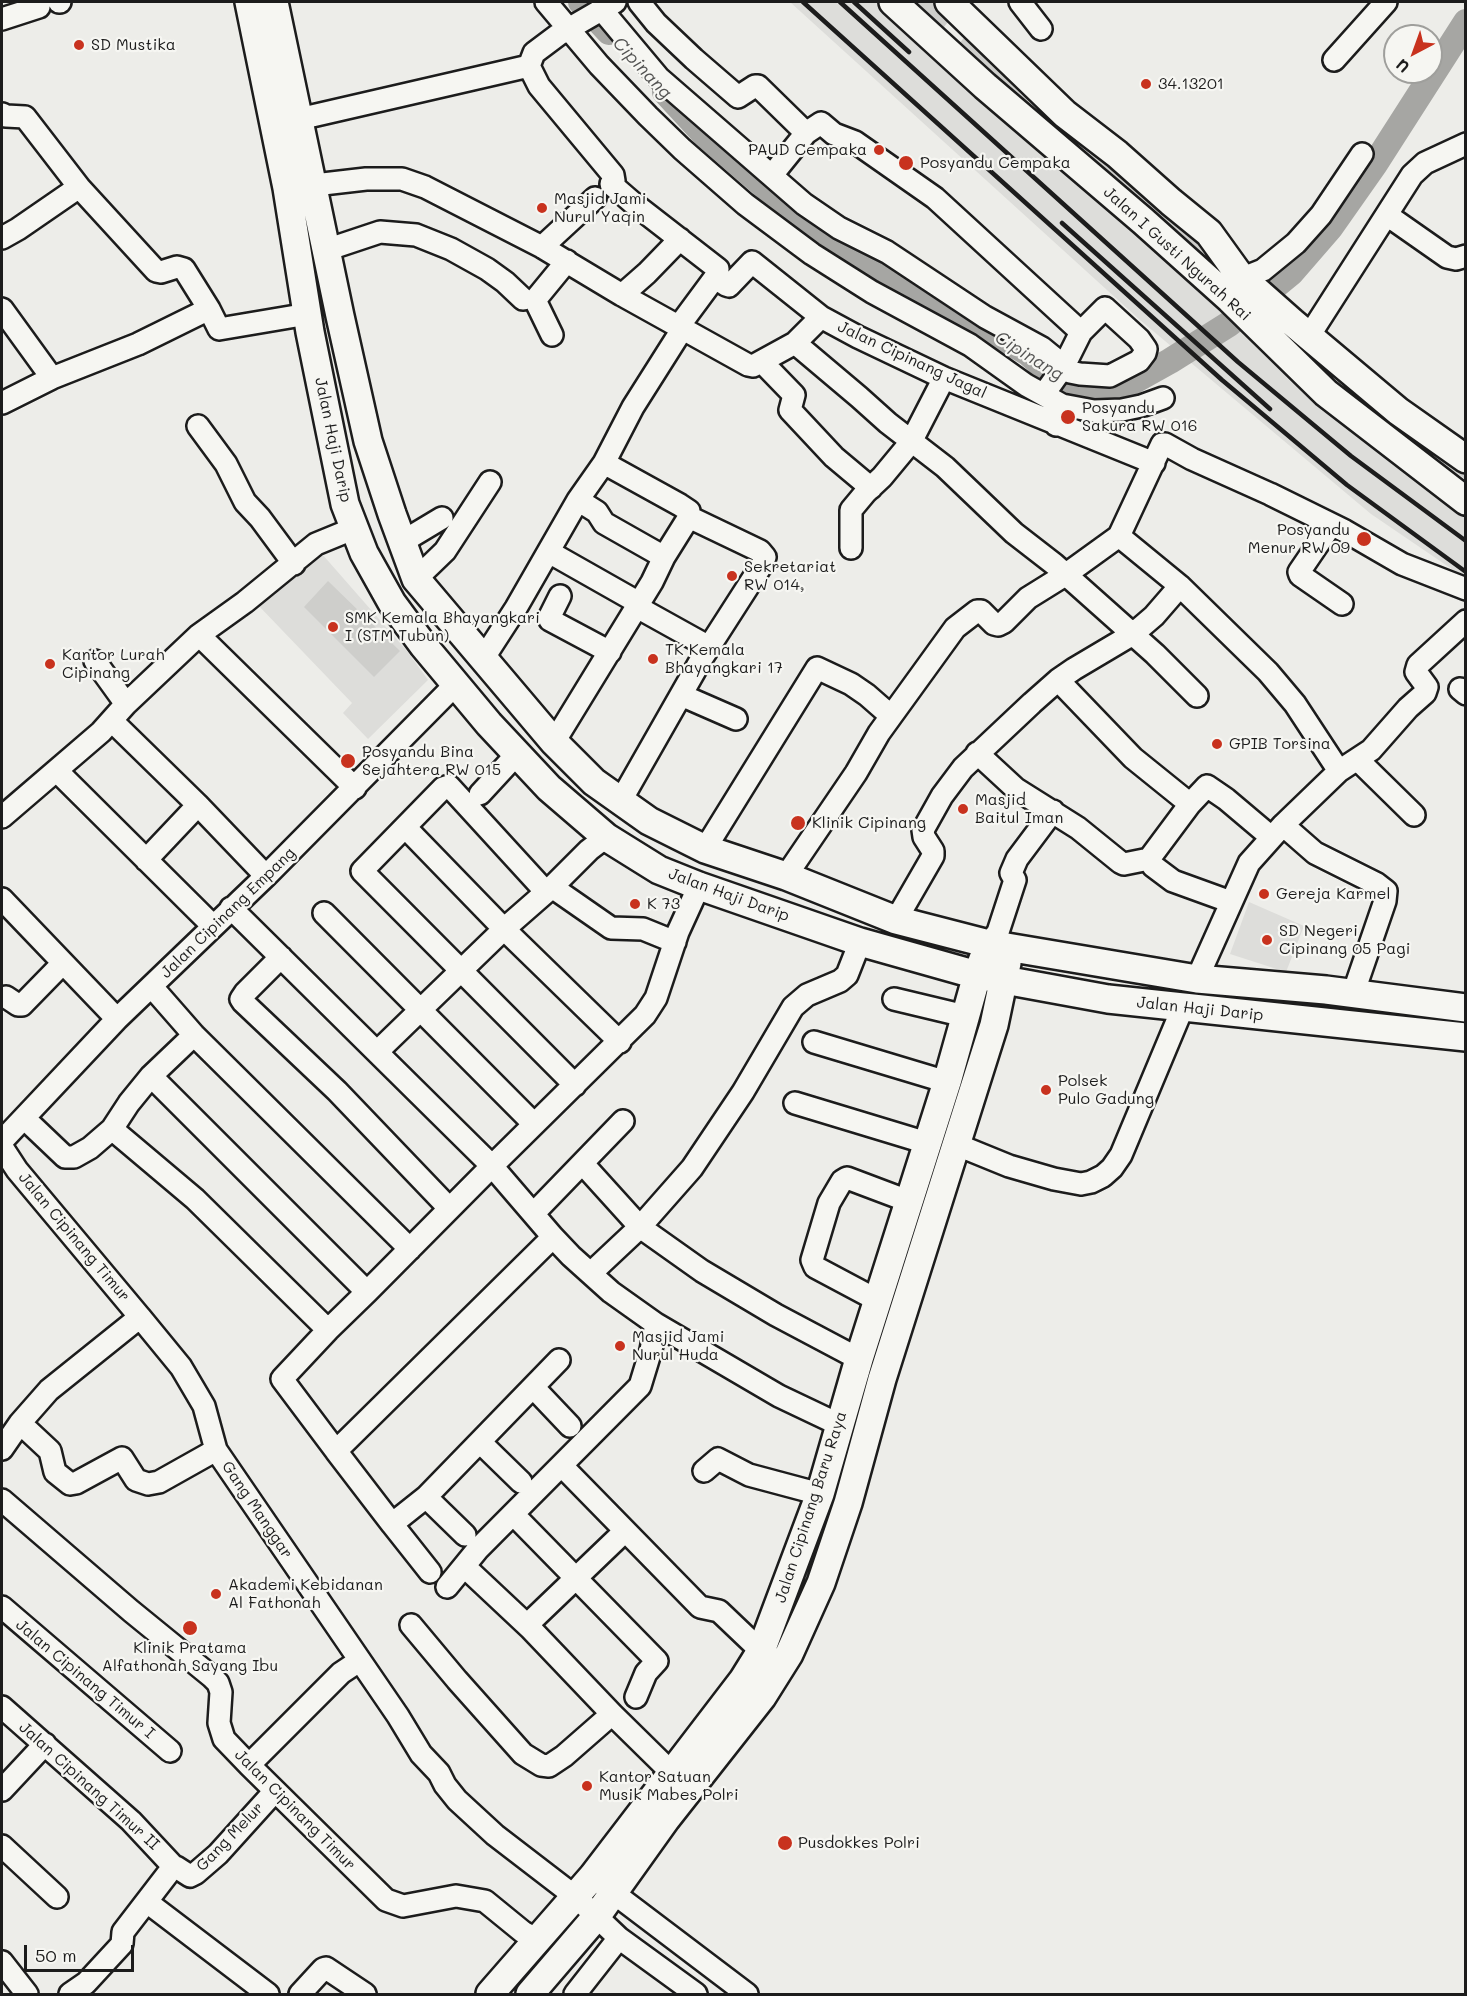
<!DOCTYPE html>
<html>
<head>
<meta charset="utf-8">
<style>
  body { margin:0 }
  #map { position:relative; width:1467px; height:1996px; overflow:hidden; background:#edede9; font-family:Mali,sans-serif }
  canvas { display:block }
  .frame { position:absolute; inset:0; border:3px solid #1c1c1c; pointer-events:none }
  .north { position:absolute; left:1383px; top:24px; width:60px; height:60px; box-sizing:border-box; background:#f6f6f2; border:2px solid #9f9f9c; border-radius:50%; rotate:221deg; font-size:16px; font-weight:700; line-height:24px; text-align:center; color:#1c1c1c }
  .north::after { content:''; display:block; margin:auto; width:21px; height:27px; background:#c8321e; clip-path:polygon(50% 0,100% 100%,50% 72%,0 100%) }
  .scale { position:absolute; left:24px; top:1945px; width:110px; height:27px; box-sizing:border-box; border:3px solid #1c1c1c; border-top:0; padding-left:8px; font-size:18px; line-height:21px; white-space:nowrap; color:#1c1c1c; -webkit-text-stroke:4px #f6f6f2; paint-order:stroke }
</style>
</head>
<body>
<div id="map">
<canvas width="1467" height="1996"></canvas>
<div class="frame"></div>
<div class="north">U</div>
<div class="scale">50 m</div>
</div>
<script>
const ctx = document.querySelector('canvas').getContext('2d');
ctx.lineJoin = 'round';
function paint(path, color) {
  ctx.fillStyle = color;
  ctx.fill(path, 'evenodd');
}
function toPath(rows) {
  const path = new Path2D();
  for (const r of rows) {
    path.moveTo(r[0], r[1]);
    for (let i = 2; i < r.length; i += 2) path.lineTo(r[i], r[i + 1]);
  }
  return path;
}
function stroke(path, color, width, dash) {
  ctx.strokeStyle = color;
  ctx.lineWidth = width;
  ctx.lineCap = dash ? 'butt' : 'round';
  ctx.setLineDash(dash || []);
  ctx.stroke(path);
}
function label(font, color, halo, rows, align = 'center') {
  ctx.font = font + ' Mali,sans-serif';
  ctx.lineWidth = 4.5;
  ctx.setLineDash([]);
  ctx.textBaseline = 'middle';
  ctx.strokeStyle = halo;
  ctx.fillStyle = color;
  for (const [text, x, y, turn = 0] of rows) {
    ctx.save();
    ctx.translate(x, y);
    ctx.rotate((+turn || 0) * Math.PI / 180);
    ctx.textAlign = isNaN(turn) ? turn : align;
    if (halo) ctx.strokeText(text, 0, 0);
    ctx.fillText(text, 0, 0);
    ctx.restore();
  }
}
paint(toPath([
  [790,2,893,2,1465,501,1465,578,1371,514,1140,320],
  [315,546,407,651,428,680,368,739,343,713,352,703,257,604],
  [1249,902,1304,926,1286,972,1230,954]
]), '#ddddda');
paint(toPath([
  [910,2,949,2,952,12,948,22,944,27,939,28],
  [966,35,1465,459,1465,479,1391,427,959,44],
  [328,581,400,651,374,677,304,607]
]), '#cececb');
stroke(toPath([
  [581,2,609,32],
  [665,92,704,134,814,229,1028,353,1054,376,1088,387,1127,385,1170,361,1229,324,1291,273,1330,228,1375,164,1466,22]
]), '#a6a6a3', 26);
const minor = toPath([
  [59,2,60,2],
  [546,2,599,65,648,116,682,149,745,204,812,254,872,292,970,345,1026,385,1062,405,1056,425],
  [615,2,558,35,534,53,529,66,539,86,613,175,614,181,611,184,633,203,718,269,717,279,726,285,729,286,752,262,821,317],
  [639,2,656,23,694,59,738,97,755,86,758,86,806,133,821,123,834,134,855,142,935,198,1081,332],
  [1020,2,1041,29],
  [602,10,659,78,804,204,839,228,887,252,985,317,1042,348,1064,366,1044,394],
  [2,19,39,7],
  [1334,60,1386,2],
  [2,114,6,116,25,117,79,187],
  [299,119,529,66],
  [772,175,806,133],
  [297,187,366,179,402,179,425,187,542,247,622,295,748,365,753,366,795,343,821,317,858,337,944,378,1154,463],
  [1387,215,1447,257,1456,259,1466,256],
  [2,238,18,229,79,187,156,271,161,272,177,267,184,269,209,309,219,329,296,316,307,316],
  [542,247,595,198],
  [326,250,380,232,416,235,451,249,487,269,505,282,523,299],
  [1240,276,1248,276,1263,270,1296,243,1321,215,1362,154],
  [622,295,647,273,680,239],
  [1105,308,1139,339,1146,349,1145,353,1139,361,1110,376,1080,374,1070,372,1064,366,1081,332,1105,308],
  [2,309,52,378],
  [679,326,716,276],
  [552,335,535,300,567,261],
  [1309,336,1412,175,1425,163,1466,144],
  [795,343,859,397,888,423,945,467,1014,533,1054,564,1155,654,1197,696],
  [762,362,794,395,790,410,834,457,871,488],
  [2,403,52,378,138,344,209,309],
  [1062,405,1094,411,1122,410,1141,406,1163,398],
  [198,426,226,464,245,502,260,518,294,564],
  [604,463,633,407,683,328],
  [578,500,597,512,604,523,664,557],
  [1331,525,1299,572,1300,575,1342,604],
  [402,542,442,518],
  [851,548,851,510,866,492,882,477,911,442,944,378],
  [549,552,639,603],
  [416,579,445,551,490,482],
  [560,596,550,616,550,620,610,652],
  [637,607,709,647],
  [199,635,355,788],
  [483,659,516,608,578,500,604,463,680,505,689,511,689,517],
  [95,661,126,704],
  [1058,680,1133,758,1190,804,1149,859],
  [1460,689,1466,694],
  [681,695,736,719],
  [112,721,198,805,266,876],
  [554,742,652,582,664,557,689,517,760,551,765,557,763,563,702,658,620,802],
  [977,753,1016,789,1078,828,1120,862,1124,864,1149,859,1153,866,1173,881,1231,902],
  [1358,760,1414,815],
  [57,771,213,926],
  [1339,771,1371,750,1408,708,1425,693,1427,687,1416,672,1418,665,1466,621],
  [480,794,516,755],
  [1190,804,1207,786,1226,799,1271,837],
  [2,817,101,732,126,704,199,635,245,602,316,544,355,528],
  [1283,825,1315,853,1377,884,1386,891,1385,901,1353,994],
  [406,828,504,929,620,1042],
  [705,849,817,668,851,684,867,695,891,716],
  [146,860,198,805],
  [786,876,856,773,879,733,955,628,977,611,981,611,994,624,998,625,1004,622,1028,598,1065,575,1119,536],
  [552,887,611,928,643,929,675,942],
  [546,892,449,786,443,788,362,871,575,1085],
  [2,899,117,1019],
  [231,908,492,1166,367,1292,328,1330,282,1379,336,1451,553,1237],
  [324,913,534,1124],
  [896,920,933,856,933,851,924,837,923,830,942,796,963,768,1032,703,1058,680,1074,669,1133,634,1154,616,1180,586],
  [989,944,998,932,1015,880,1011,873,1017,859,1053,811],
  [281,957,245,993,241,999,243,1002,337,1091,449,1208],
  [1197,979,1249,863,1283,825,1339,771,1295,704,1268,672,1180,586,1119,536,1162,444,1165,444,1192,459,1270,494,1345,531,1402,564,1466,589],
  [152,987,194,1035,410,1249],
  [6,997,18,1005,22,1005,63,963],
  [894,999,965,1016],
  [814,1042,947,1082],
  [377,1052,504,929,552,887,589,850,606,837],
  [151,1076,367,1292],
  [795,1103,927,1143],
  [24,1118,65,1157,74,1157,90,1148,112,1129,129,1103,151,1076,194,1035],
  [112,1129,195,1199,328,1330],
  [2,1141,117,1019,266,876,456,684],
  [955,1144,1009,1166,1054,1179,1081,1184,1091,1182,1103,1176,1112,1168,1121,1155,1183,1007],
  [2,1147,17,1170,140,1317,49,1390,20,1423,2,1449],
  [583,1164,640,1227,702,1271,776,1315,859,1359],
  [534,1213,623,1121],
  [591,1273,640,1227,692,1168,743,1092,793,1007,807,995,840,981,847,975,860,942],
  [877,1300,815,1267,812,1260,829,1203,842,1181,847,1178,908,1201],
  [140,1317,181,1367,204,1406,216,1450],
  [656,1324,779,1396,840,1425],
  [533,1387,570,1426],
  [20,1423,50,1451,55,1472,70,1484,76,1483,122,1458,136,1480,148,1484,159,1482,216,1450,398,1716,421,1754,439,1773,445,1785,457,1800,495,1835,577,1898,619,1938,696,1994],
  [480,1442,521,1482],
  [336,1451,392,1524,426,1497,559,1360],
  [562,1466,700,1607,719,1611,761,1651],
  [704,1471,718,1459,749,1475,820,1494],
  [426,1497,465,1535],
  [2,1500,131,1611,212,1677,218,1683,221,1692,219,1723,224,1739,249,1765,386,1900,403,1906,456,1896,485,1901,523,1932,538,1940],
  [513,1514,657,1661,646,1673,636,1697],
  [392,1524,430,1572],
  [465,1567,530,1628,612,1714],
  [447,1587,478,1549,640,1386,651,1350,656,1324,611,1292,571,1256,553,1237,492,1166,645,1015,656,998,678,932,699,886],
  [2,1607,170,1751],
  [411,1625,457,1680,523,1754,541,1765,549,1766,564,1756,612,1714,672,1773],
  [527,1625,625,1531],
  [2,1707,131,1821,174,1867],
  [249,1765,341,1673,359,1661],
  [2,1790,45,1744],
  [2,1846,57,1897],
  [603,1885,747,1994],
  [147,1902,268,1994],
  [2,1962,27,1994],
  [70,1994,86,1983,122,1944,123,1932,173,1867,176,1867,190,1876,196,1873,218,1854,275,1791],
  [300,1994,323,1969,326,1968,365,1994],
  [575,1994,619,1938]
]);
const major = toPath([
  [249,2,287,188,310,332,345,504,364,553,392,603,423,645,489,724,549,788,606,837,659,870,699,886,860,942,977,975,1108,999,1466,1037],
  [274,2,340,316,368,441,392,514,416,579,554,742,594,782,649,821,705,849,786,876,896,920,989,944,1197,979,1326,990,1466,1008],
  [893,2,985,86,1143,221,1230,299,1326,393,1466,501],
  [949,2,1065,114,1117,154,1171,202,1209,233,1240,276,1292,322,1398,411,1466,459],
  [490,1994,593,1876,743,1680,761,1651,820,1494,859,1359,947,1082,977,975,983,959],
  [530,1994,596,1917,666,1819,762,1697,789,1654,821,1583,848,1503,882,1379,994,1025,1007,963]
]);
stroke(minor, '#1c1c1c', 26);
stroke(major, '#1c1c1c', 32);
stroke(minor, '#f6f6f2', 21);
stroke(major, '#f6f6f2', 27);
stroke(toPath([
  [803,2,1222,380,1347,485,1466,572],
  [840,2,1238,362,1351,456,1466,541],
  [854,2,909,52],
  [1062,223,1270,409]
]), '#1c1c1c', 4.5);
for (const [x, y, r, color] of [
  [79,45,6,"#c8321e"],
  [1146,84,6,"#c8321e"],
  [879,150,6,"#c8321e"],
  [906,163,8,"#c8321e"],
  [542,208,6,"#c8321e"],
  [1068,417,8,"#c8321e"],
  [1364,539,8,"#c8321e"],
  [732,576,6,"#c8321e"],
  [333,627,6,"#c8321e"],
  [653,659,6,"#c8321e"],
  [50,664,6,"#c8321e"],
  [1217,744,6,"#c8321e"],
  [348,761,8,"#c8321e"],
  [963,809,6,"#c8321e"],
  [798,823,8,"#c8321e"],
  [1264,894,6,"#c8321e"],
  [635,904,6,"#c8321e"],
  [1267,940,6,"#c8321e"],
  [1046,1090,6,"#c8321e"],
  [620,1346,6,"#c8321e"],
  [216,1594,6,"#c8321e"],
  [190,1628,8,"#c8321e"],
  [587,1786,6,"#c8321e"],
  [785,1843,8,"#c8321e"]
]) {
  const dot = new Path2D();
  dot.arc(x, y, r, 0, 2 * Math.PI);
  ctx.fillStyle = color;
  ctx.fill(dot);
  stroke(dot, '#f6f6f2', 2);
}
label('16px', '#1c1c1c', '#f6f6f2', [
  ["SD Mustika",91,45],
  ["34.13201",1158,84],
  ["PAUD Cempaka",867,150,"right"],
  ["Posyandu Cempaka",920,163],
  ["Masjid Jami",554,199],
  ["Nurul Yaqin",554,217],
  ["Posyandu",1082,408],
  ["Sakura RW 016",1082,426],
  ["Posyandu",1350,530,"right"],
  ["Menur RW 09",1350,548,"right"],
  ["Sekretariat",744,567],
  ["RW 014,",744,585],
  ["SMK Kemala Bhayangkari",345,618],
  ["I (STM Tubun)",345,636],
  ["TK Kemala",665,650],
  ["Bhayangkari 17",665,668],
  ["Kantor Lurah",62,655],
  ["Cipinang",62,673],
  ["GPIB Torsina",1229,744],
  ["Posyandu Bina",362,752],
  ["Sejahtera RW 015",362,770],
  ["Masjid",975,800],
  ["Baitul Iman",975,818],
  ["Klinik Cipinang",812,823],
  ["Gereja Karmel",1276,894],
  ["K 73",647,904],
  ["SD Negeri",1279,931],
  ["Cipinang 05 Pagi",1279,949],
  ["Polsek",1058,1081],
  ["Pulo Gadung",1058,1099],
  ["Masjid Jami",632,1337],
  ["Nurul Huda",632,1355],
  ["Akademi Kebidanan",228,1585],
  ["Al Fathonah",228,1603],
  ["Klinik Pratama",190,1648,"center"],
  ["Alfathonah Sayang Ibu",190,1666,"center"],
  ["Kantor Satuan",599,1777],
  ["Musik Mabes Polri",599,1795],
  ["Pusdokkes Polri",798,1843]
], 'left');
label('16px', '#1c1c1c', '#f6f6f2', [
  ["Jalan I Gusti Ngurah Rai",1177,254,42],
  ["Jalan Cipinang Jagal",912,360,25],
  ["Jalan Haji Darip",333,440,78],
  ["Jalan Haji Darip",729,895,20],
  ["Jalan Cipinang Empang",228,913,-44],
  ["Jalan Haji Darip",1200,1009,6],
  ["Jalan Cipinang Timur",74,1237,50],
  ["Jalan Cipinang Baru Raya",811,1507,-72],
  ["Gang Manggar",257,1510,56],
  ["Jalan Cipinang Timur I",85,1679,40],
  ["Jalan Cipinang Timur II",89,1786,42],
  ["Jalan Cipinang Timur",295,1810,45],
  ["Gang Melur",230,1837,-46]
]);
label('italic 18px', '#535352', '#f6f6f2', [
  ["Cipinang",642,68,47],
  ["Cipinang",1029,356,32]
]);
</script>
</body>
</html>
